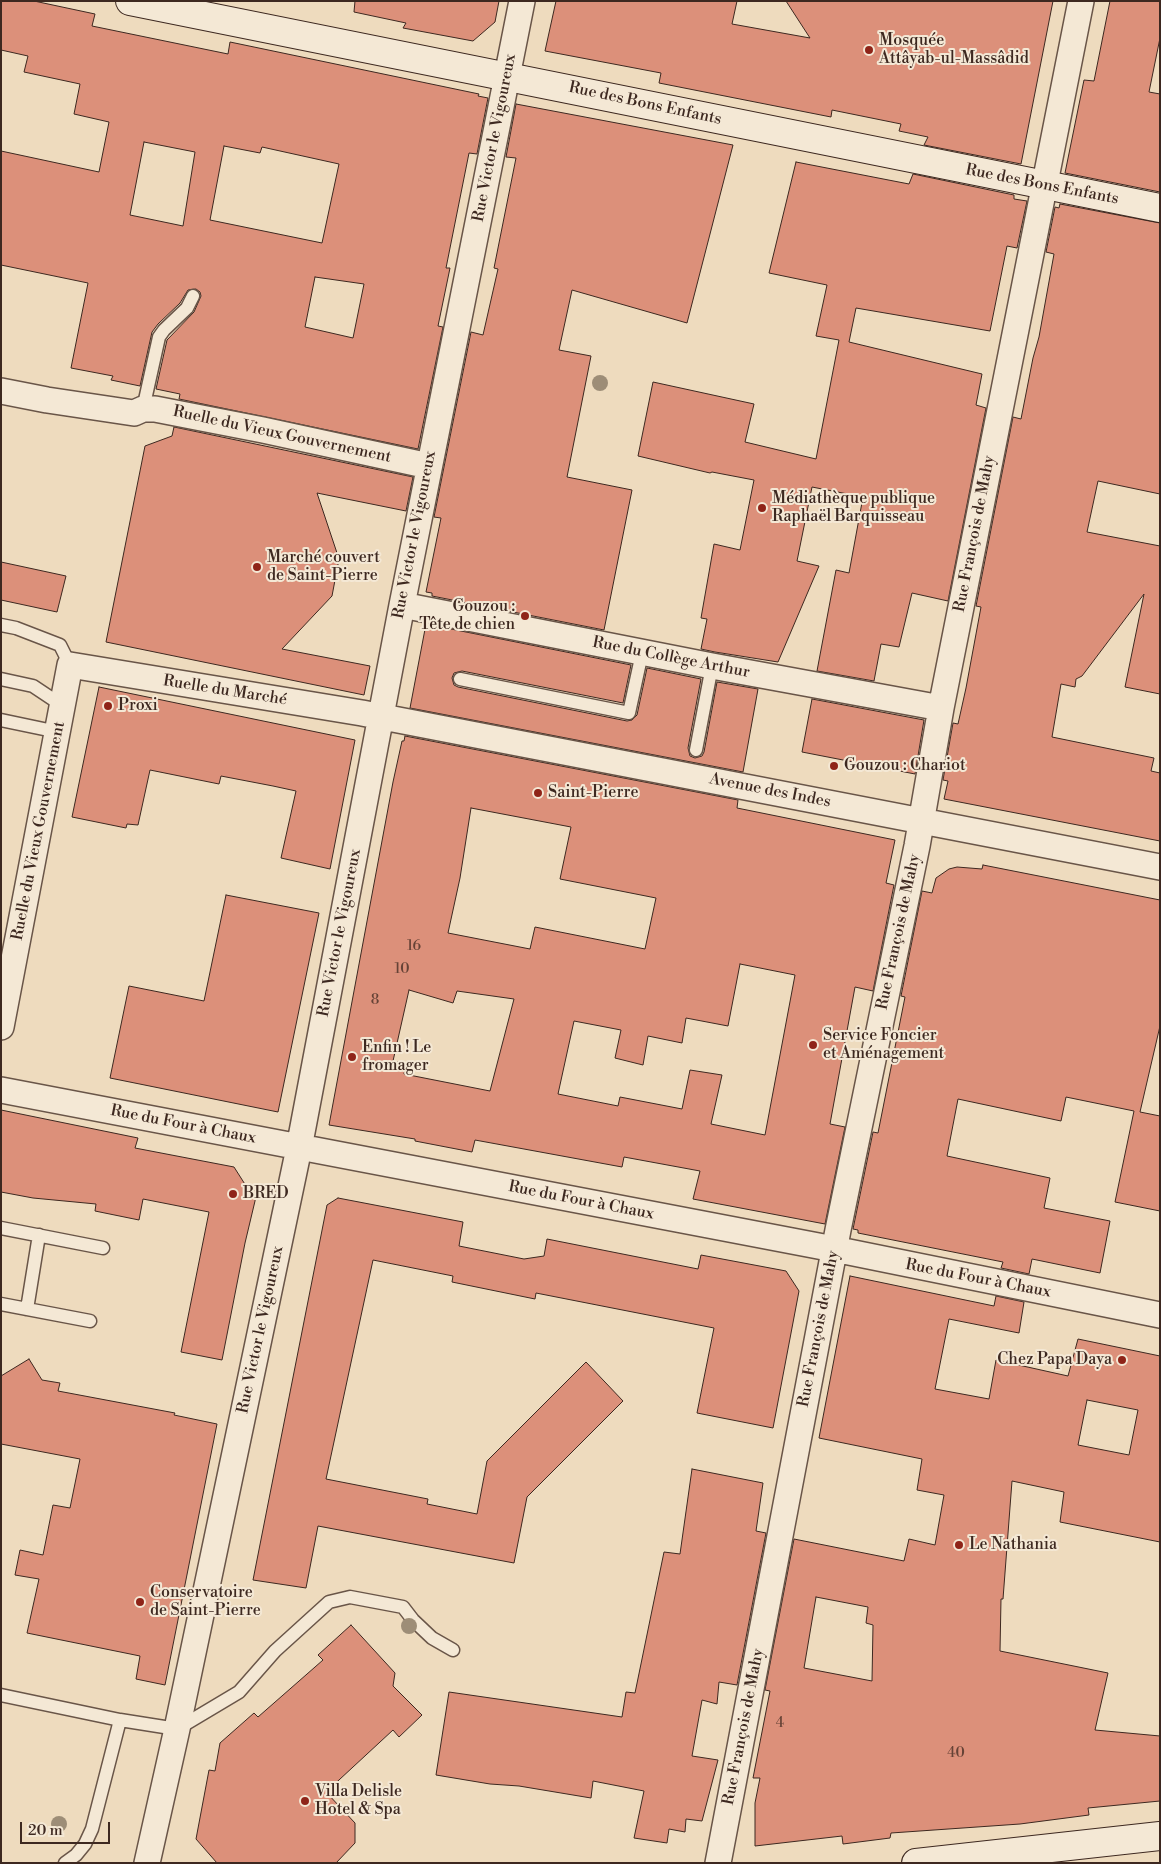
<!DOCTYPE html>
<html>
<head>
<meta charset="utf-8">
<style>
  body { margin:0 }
  #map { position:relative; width:1161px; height:1864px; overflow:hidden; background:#eedbbe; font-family:"Libre Bodoni",serif }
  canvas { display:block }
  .frame { position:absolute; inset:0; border:2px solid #3d2820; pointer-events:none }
  .scale { position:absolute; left:20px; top:1822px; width:90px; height:22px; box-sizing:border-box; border:2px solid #3d2820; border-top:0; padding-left:6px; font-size:15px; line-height:18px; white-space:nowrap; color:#3d2820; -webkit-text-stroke:4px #f4e8d5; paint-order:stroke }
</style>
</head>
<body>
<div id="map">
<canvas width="1161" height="1864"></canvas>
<div class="frame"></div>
<div class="scale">20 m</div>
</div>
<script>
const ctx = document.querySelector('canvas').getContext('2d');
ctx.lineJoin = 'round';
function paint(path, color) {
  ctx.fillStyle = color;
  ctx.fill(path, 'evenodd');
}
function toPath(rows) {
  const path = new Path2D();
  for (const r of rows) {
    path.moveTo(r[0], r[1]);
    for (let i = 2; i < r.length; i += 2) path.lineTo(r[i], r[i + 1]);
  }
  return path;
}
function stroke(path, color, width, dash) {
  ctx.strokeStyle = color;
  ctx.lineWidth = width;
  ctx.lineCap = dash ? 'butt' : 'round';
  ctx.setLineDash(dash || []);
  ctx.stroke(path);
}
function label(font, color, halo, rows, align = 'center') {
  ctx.font = font + ' "Libre Bodoni",serif';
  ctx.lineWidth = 4;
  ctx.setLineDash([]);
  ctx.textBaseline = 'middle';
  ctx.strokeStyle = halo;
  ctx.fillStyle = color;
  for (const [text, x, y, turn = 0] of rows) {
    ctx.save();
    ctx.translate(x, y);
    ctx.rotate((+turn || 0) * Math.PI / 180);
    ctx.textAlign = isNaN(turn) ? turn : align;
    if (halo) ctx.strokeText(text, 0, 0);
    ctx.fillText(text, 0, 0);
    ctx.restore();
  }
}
const building = toPath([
  [1,1,34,1,95,14,92,26,228,54,230,42,479,94,478,96,488,98,477,154,469,153,446,268,450,268,438,326,443,327,418,449,179,399,180,394,156,389,167,340,194,312,201,296,200,292,196,289,188,290,180,303,158,324,152,332,140,386,111,380,113,376,71,368,88,283,1,265,1,151,99,172,109,122,74,114,80,84,24,72,28,56,1,50,1,1],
  [144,142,195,152,183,226,130,215,144,142],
  [224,146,260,153,262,147,339,164,322,243,210,220,224,146],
  [315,277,364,284,353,338,305,327,315,277],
  [355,1,499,1,495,22,473,41,403,28,406,23,354,12,355,1],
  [556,1,737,1,732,24,810,38,786,1,1053,1,1021,164,924,145,928,137,899,131,901,124,832,110,831,117,659,83,661,73,545,51,556,1],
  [1110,1,1160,1,1160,38,1149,92,1160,94,1160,192,1065,173,1084,80,1094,81,1110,1],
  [516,104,733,145,687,323,572,290,559,350,591,356,567,477,632,490,604,630,432,596,432,593,426,592,441,518,434,517,471,332,483,335,498,269,494,268,516,158,506,157,516,104],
  [796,162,909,184,913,174,1014,195,1014,199,1027,201,1017,248,1007,246,990,331,856,308,849,342,982,374,976,405,986,408,948,601,912,593,899,647,881,644,874,681,817,671,836,570,849,573,863,497,812,487,797,561,819,566,778,662,715,652,701,649,707,619,701,618,714,544,740,550,754,480,712,472,710,473,638,456,653,382,754,404,745,442,816,459,839,340,816,336,827,285,769,273,796,162],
  [1060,204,1160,223,1160,494,1098,481,1087,532,1160,546,1160,694,1125,687,1144,594,1082,676,1076,679,1075,687,1061,684,1052,737,1154,758,1151,771,1160,773,1160,841,944,799,948,781,943,780,953,723,958,724,966,688,981,607,976,606,1013,417,1021,419,1033,358,1039,337,1054,254,1046,252,1055,207,1059,208,1060,204],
  [174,427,413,477,406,511,317,493,339,559,332,596,282,649,370,666,364,695,106,642,145,446,172,436,174,427],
  [1,562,66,576,57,612,1,600,1,562],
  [426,624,631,665,623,703,462,671,454,673,452,678,454,685,458,687,627,721,632,720,637,715,647,668,701,679,688,748,690,756,695,758,702,756,704,752,717,682,758,689,743,772,410,708,426,624],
  [99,687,355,740,330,869,281,858,296,791,273,786,221,776,219,784,150,770,138,825,127,824,126,828,72,817,99,687],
  [812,699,924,720,915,774,802,752,812,699],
  [405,736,738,800,737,808,895,840,886,883,894,885,873,991,855,987,830,1124,845,1127,825,1224,693,1199,700,1171,624,1157,622,1167,475,1140,472,1152,415,1141,415,1139,329,1125,393,782,402,741,404,741,405,736],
  [471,808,571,827,560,879,656,898,645,949,535,927,530,949,448,933,460,878,471,808],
  [740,964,795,975,765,1135,711,1124,722,1075,690,1070,682,1109,620,1097,618,1106,558,1094,574,1021,621,1030,615,1058,643,1065,648,1036,682,1043,686,1018,728,1026,740,964],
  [409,990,453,1003,457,991,514,999,490,1091,404,1074,406,1064,393,1061,409,990],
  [983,865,1160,900,1160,1026,1140,1112,1160,1116,1160,1211,1115,1202,1134,1111,1066,1097,1061,1121,958,1099,947,1156,1050,1178,1044,1208,1110,1221,1100,1273,1032,1259,1029,1274,1001,1268,1003,1262,858,1233,858,1230,853,1229,873,1132,878,1133,905,997,901,996,922,891,932,893,936,878,949,869,957,867,982,869,983,865],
  [226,895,319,913,278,1112,110,1078,129,986,204,1001,226,895],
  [1,1110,138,1138,135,1148,234,1167,248,1189,256,1191,255,1201,245,1243,222,1360,181,1352,209,1212,143,1199,139,1220,95,1211,96,1204,33,1198,1,1192,1,1110],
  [338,1198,463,1222,459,1246,524,1259,544,1256,547,1239,698,1269,701,1255,786,1271,799,1291,773,1428,697,1413,714,1328,536,1293,535,1299,452,1282,453,1276,373,1260,326,1479,428,1499,427,1504,477,1514,487,1461,586,1362,623,1401,527,1497,514,1563,318,1526,306,1588,253,1580,327,1205,338,1198],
  [850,1276,994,1306,996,1296,1024,1302,1019,1333,949,1319,935,1389,989,1399,996,1360,1068,1376,1078,1339,1160,1356,1160,1542,1060,1522,1064,1492,1012,1481,1003,1599,1001,1599,1000,1651,1108,1673,1095,1730,1160,1736,1160,1801,1088,1808,1089,1815,1020,1824,891,1833,890,1838,843,1844,842,1836,755,1846,755,1803,760,1778,753,1778,770,1691,765,1690,794,1539,904,1561,909,1539,935,1545,944,1495,917,1490,922,1459,819,1438,850,1276],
  [1087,1400,1138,1410,1129,1455,1078,1445,1087,1400],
  [816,1597,868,1607,866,1623,873,1625,872,1681,804,1668,816,1597],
  [29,1359,42,1380,60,1383,58,1391,175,1413,174,1415,217,1424,165,1685,136,1679,140,1656,27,1633,39,1579,15,1575,20,1550,43,1555,53,1505,70,1508,80,1459,1,1444,1,1376,29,1359],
  [692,1469,763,1483,756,1531,766,1533,737,1685,719,1682,717,1704,702,1700,692,1756,718,1760,702,1821,686,1819,685,1832,669,1829,667,1843,634,1838,644,1791,593,1781,591,1798,519,1786,490,1784,436,1775,449,1692,622,1717,626,1692,635,1693,664,1552,680,1554,692,1469],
  [351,1625,395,1673,393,1686,422,1715,399,1737,393,1730,326,1792,355,1823,355,1843,336,1863,217,1863,196,1839,209,1770,215,1771,220,1743,254,1713,258,1717,323,1660,318,1655,351,1625]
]);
paint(building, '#dc907a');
stroke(building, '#3d2820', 1);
const lane = toPath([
  [143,409,159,337,164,330,187,308,193,296],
  [1,625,16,628,60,645,70,665],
  [1,679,33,686,63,706],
  [460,679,629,713,642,653],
  [1,720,58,732],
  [696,750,712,666],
  [1,1228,103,1248],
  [1,1304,90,1321],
  [27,1309,39,1235],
  [1,1695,120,1720,177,1729,239,1692,275,1651,329,1602,350,1597,403,1607,413,1620,432,1638,453,1650],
  [65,1863,76,1855,85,1844,92,1829,120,1720]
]);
const street = toPath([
  [1,391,47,400,134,413,143,409,155,409,263,430,429,466],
  [402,605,712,666,941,708],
  [1,1027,70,665,362,713,1160,867],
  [1,1090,834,1249,1160,1315],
  [147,1863,177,1729,299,1148,402,605,522,1],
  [718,1863,838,1230,917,846,941,708,1081,1]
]);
const secondary = toPath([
  [130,1,1160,208],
  [916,1863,1160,1836]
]);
stroke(lane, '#695548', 15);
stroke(street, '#695548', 28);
stroke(secondary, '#3d2820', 30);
stroke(lane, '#f4e8d5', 12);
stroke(street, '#f4e8d5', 25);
stroke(secondary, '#f4e8d5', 28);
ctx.fillStyle = '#9d8d77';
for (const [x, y] of [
  [600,383],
  [409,1626],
  [59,1824]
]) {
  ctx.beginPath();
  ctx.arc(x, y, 8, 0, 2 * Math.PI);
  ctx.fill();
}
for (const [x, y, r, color] of [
  [869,50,5,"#8f2418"],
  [762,508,5,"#8f2418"],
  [257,567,5,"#8f2418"],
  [525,616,5,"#8f2418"],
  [108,706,5,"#8f2418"],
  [834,766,5,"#8f2418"],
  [538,793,5,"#8f2418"],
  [813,1045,5,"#8f2418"],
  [352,1057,5,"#8f2418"],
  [233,1194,5,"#8f2418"],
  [1122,1360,5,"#8f2418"],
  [959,1545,5,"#8f2418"],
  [140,1602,5,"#8f2418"],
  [305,1801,5,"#8f2418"]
]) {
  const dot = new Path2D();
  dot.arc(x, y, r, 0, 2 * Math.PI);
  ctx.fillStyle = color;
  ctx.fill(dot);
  stroke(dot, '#f4e8d5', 2);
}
label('14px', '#654236', null, [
  ["16",414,947],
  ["10",402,970],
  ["8",375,1001],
  ["4",780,1724],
  ["40",956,1754]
]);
label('16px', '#3d2820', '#f4e8d5', [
  ["Mosquée",879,41],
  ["Attâyab-ul-Massâdid",879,59],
  ["Médiathèque publique",772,499],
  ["Raphaël Barquisseau",772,517],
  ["Marché couvert",267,558],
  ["de Saint-Pierre",267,576],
  ["Gouzou :",515,607,"right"],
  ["Tête de chien",515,625,"right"],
  ["Proxi",118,706],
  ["Gouzou : Chariot",844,766],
  ["Saint-Pierre",548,793],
  ["Service Foncier",823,1036],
  ["et Aménagement",823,1054],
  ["Enfin ! Le",362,1048],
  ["fromager",362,1066],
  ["BRED",243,1194],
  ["Chez Papa Daya",1112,1360,"right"],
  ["Le Nathania",969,1545],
  ["Conservatoire",150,1593],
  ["de Saint-Pierre",150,1611],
  ["Villa Delisle",315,1792],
  ["Hotel & Spa",315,1810]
], 'left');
label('16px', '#3d2820', '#f4e8d5', [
  ["Rue des Bons Enfants",645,104,12],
  ["Rue Victor le Vigoureux",495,138,-79],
  ["Rue des Bons Enfants",1042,185,11],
  ["Ruelle du Vieux Gouvernement",282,435,12],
  ["Rue François de Mahy",975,534,-79],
  ["Rue Victor le Vigoureux",415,535,-79],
  ["Rue du Collège Arthur",671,658,11],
  ["Ruelle du Marché",225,691,9],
  ["Avenue des Indes",770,791,11],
  ["Ruelle du Vieux Gouvernement",39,831,-79],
  ["Rue François de Mahy",899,932,-78],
  ["Rue Victor le Vigoureux",340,933,-79],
  ["Rue du Four à Chaux",183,1125,11],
  ["Rue du Four à Chaux",581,1201,11],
  ["Rue du Four à Chaux",978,1279,11],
  ["Rue François de Mahy",819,1329,-79],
  ["Rue Victor le Vigoureux",261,1330,-78],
  ["Rue François de Mahy",744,1727,-79]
]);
</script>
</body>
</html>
